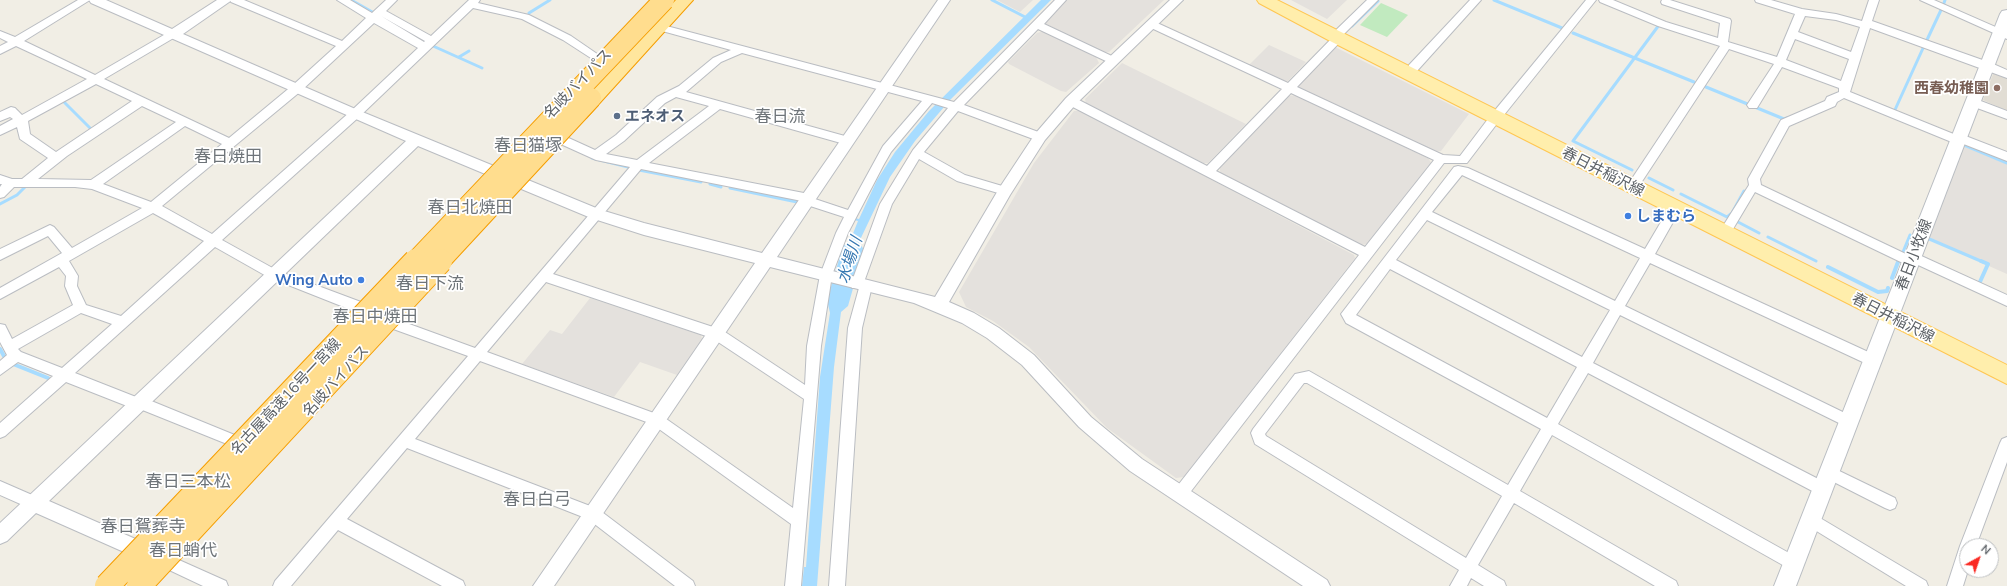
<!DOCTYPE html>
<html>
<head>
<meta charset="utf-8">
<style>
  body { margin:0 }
  #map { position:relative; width:2007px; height:586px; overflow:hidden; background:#f1eee5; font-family:Mulish,sans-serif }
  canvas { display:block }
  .north { position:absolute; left:1959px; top:538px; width:40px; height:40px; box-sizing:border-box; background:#fff; border:1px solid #bec0c2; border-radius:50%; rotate:40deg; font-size:11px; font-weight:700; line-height:16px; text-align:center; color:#5d6267 }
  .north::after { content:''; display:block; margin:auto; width:14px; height:18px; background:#fa2922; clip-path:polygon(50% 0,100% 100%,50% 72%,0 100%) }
</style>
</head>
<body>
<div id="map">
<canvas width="2007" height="586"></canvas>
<div class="north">N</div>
</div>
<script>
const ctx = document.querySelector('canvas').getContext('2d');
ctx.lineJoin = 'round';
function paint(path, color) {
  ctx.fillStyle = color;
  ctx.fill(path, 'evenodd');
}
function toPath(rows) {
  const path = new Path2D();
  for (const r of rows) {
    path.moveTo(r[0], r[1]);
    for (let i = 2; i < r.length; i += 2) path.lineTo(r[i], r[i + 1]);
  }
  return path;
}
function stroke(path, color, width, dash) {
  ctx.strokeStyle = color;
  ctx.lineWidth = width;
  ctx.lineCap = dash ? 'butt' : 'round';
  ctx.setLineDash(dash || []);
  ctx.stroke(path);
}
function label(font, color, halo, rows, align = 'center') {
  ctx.font = font + ' Mulish,"Noto Sans JP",sans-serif';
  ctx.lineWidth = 3.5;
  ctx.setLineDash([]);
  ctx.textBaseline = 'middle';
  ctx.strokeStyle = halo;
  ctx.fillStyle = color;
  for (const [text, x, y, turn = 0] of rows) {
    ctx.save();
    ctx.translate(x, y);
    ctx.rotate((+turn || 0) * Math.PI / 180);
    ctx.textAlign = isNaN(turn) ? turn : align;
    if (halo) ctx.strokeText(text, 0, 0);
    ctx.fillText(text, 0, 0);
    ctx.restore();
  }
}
paint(toPath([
  [997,0,1033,0,1020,12],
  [1063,0,1164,0,1109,52,1103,52,1044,23],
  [1291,0,1347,0,1327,19],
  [1044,31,1096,57,1099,63,1066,92,1061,91,1009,64,1008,62,1037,33],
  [1269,45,1306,62,1288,81,1281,81,1248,66],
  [1335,47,1469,114,1441,151,1433,152,1299,89,1297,86],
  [1122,63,1246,124,1208,163,1203,163,1086,104,1085,99],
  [1296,95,1428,158,1432,164,1368,244,1360,245,1220,173,1220,168,1288,96],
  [1074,111,1081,111,1354,255,1355,258,1184,477,1176,478,1107,428,1029,347,993,321,966,307,959,292,1034,163],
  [1963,146,2007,164,2007,274,1989,266,1989,264,1927,237],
  [590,298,701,335,702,339,677,375,640,362,614,397,522,364,550,330,562,334]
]), '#e4e1dd');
paint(toPath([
  [1997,73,2007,77,2007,111,1983,100,1993,74]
]), '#e1ddd4');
paint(toPath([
  [1381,3,1408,15,1387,37,1360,25]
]), '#c1eabf');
paint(toPath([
  [1041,0,1051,0,950,100,915,141,890,177,859,242,864,250,848,306,841,312,834,367,817,586,802,586,804,567,806,567,820,377,830,313,827,300,843,246,850,241,858,221,854,220,855,218,859,219,877,180,895,152,929,111]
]), '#a7dcff');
stroke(toPath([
  [351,0,374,13],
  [992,0,1027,18],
  [1494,0,1562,28],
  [1943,6,1945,0],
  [529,13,550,0],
  [1352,26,1378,1],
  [399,27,428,43],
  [1573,33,1694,82],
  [1926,42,1941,10],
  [433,46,482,68],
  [459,57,469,51],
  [1706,87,1784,119,1787,118],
  [64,102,92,130],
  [1894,112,1924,46],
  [1964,145,2007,163],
  [592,158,628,167],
  [639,170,701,182],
  [1632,170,1573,141,1659,25],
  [1649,178,1673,190],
  [710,184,721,187],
  [730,188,797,202],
  [1681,194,1727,217,1732,213,1744,191],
  [0,204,17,195,27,185],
  [1738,222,1759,233],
  [1768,237,1816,261],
  [1927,238,1983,262],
  [1903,252,1910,235]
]), '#a7dcff', 3);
stroke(toPath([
  [1828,267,1878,292,1887,291,1888,288],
  [1892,278,1898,262],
  [1979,284,1988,264,1981,261],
  [0,349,5,358],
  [13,364,48,378]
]), '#a7dcff', 4);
const minor = toPath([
  [78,0,90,0,24,41,95,75,169,32,177,32,178,34,177,36,104,79,229,138,293,85,336,46,231,2,230,0,244,0,342,41,366,18,337,0,350,0,372,13,386,0,397,0,386,11,431,36,469,0,480,0,478,3,529,15,571,36,606,60,601,63,597,62,563,40,522,19,473,8,359,117,222,240,278,271,369,305,371,309,369,313,364,314,359,313,268,277,215,247,75,373,136,397,139,396,144,398,242,438,244,442,242,446,237,448,232,446,140,409,132,408,66,382,5,436,0,438,0,423,53,376,18,362,0,375,0,361,7,355,0,342,0,324,5,325,12,339,73,305,65,286,66,276,59,267,0,299,0,288,62,253,48,236,0,260,0,249,50,225,54,227,72,248,142,208,92,189,75,187,14,187,4,197,0,198,0,187,2,184,0,184,0,175,12,179,22,179,48,158,20,139,17,127,0,135,0,126,13,119,10,117,0,121,0,112,11,107,15,108,22,115,87,79,16,46,0,54,0,46,8,42,0,38,0,31,15,37,78,0],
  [381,16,425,41,424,42,381,16],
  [374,23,418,48,351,111,212,234,162,206,301,91,374,23],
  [96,84,132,101,56,152,30,134,28,121,96,84],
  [142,106,176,122,91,180,38,179,67,156,142,106],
  [185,126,222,144,151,202,103,184,185,126],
  [153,213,204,241,121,316,86,305,77,286,78,276,69,261,153,213],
  [81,313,112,324,62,368,21,352,18,349,81,313],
  [1055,0,1066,0,1044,24,1116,58,1117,60,1116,62,1108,62,1038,29,964,105,1044,134,1046,137,1044,140,1036,140,958,111,924,152,965,175,1009,188,1011,191,1009,194,1005,195,957,181,919,159,892,204,864,282,871,282,872,286,862,328,845,586,829,586,848,328,859,288,852,288,851,284,880,204,913,150,948,108,932,103,891,152,883,166,848,233,832,275,821,346,801,586,785,586,791,524,652,424,480,361,415,439,598,509,693,581,695,586,675,586,588,519,407,448,347,519,463,581,465,586,442,586,338,530,291,586,273,586,275,581,468,356,385,326,383,322,385,318,390,317,475,348,630,167,596,160,554,141,552,138,554,135,562,135,595,150,616,135,657,97,679,86,713,58,731,50,655,29,654,27,655,25,659,24,954,102,1055,0],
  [742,53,922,101,883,146,848,210,815,199,813,195,809,194,649,163,720,109,848,145,852,144,854,141,852,138,686,92,721,62,742,53],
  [676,97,709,106,637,160,606,154,624,141,665,103,676,97],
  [641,169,802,201,804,204,844,217,836,233,820,275,807,346,805,385,722,330,553,274,641,169],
  [546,282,712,338,804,399,793,508,662,416,487,352,546,282],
  [1367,0,1378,0,1344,34,1340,35,1343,38,1342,40,1297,87,1443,155,1460,156,1491,115,1496,114,1494,112,1496,109,1586,0,1596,0,1504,115,1499,116,1501,118,1499,121,1467,163,1444,163,1185,499,1180,501,1175,499,1173,494,1175,489,1359,255,1067,104,1065,101,1071,97,1075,98,1207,166,1282,89,1147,26,1146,24,1147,22,1155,22,1288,83,1334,36,1338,35,1335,32,1336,30,1367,0],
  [1291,93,1434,160,1365,247,1216,171,1291,93],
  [1470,0,1481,0,1417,71,1409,71,1408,68,1409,65,1470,0],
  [1599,0,1613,0,1666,22,1718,38,1720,23,1662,4,1661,2,1662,0,1670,0,1730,19,1731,21,1728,42,1777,57,1795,14,1756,2,1755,0,1771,0,1802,9,1836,14,1862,21,1869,0,1879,0,1872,21,1991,63,2007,70,2007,78,1870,28,1850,92,1956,135,1963,135,2007,152,2007,161,1961,143,1954,143,1844,98,1837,102,1835,106,1789,126,1760,179,1761,185,1908,255,1913,252,1917,254,2007,295,2007,306,1916,264,1911,267,1907,265,1755,192,1733,229,1725,229,1723,226,1749,185,1748,179,1781,120,1825,101,1827,97,1839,92,1839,88,1782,67,1757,108,1749,108,1747,105,1774,64,1729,49,1641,183,1633,183,1631,180,1633,177,1720,46,1658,26,1600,2,1599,0],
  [1805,16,1836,20,1860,27,1851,52,1798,32,1805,16],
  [1795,39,1849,59,1841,81,1786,60,1795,39],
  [1920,0,1934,0,2007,32,2007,39,1920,0],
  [1973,98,2007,111,2007,119,1969,105,1967,102,1973,98],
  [1458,166,1468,168,1645,249,1671,205,1679,205,1681,208,1655,254,1877,356,1879,360,1877,364,1872,366,1867,364,1650,263,1625,306,1853,417,1855,421,1853,425,1848,427,1843,425,1620,315,1593,363,1828,484,1830,489,1828,494,1823,496,1818,494,1588,373,1558,424,1798,558,1801,563,1798,568,1793,570,1788,568,1552,435,1520,491,1676,581,1678,586,1655,586,1514,503,1478,565,1504,581,1506,586,1484,586,1471,578,1467,586,1450,586,1459,570,1255,444,1251,433,1253,429,1295,374,1309,371,1508,485,1541,429,1346,323,1341,314,1454,167,1458,166],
  [1462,175,1640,258,1615,301,1432,212,1462,175],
  [1427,220,1610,310,1582,357,1396,260,1427,220],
  [1390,269,1577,367,1547,418,1356,315,1390,269],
  [1304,383,1307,383,1502,496,1466,558,1266,436,1265,434,1304,383],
  [2007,437,2007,462,1976,546,1967,546,1968,570,1963,586,1947,586,1960,546,2000,443,2002,439,2007,437],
  [1829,466,1895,498,1897,503,1895,508,1890,510,1885,508,1824,477,1822,472,1824,467,1829,466],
  [0,481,39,498,41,503,39,508,34,510,0,495,0,481],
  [1810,512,1926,581,1928,586,1906,586,1805,524,1802,519,1805,514,1810,512],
  [170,556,226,581,228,586,203,586,165,568,162,563,165,558,170,556]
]);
const tertiary = toPath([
  [89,0,106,0,172,29,217,0,232,0,183,34,360,111,601,210,644,223,762,253,938,0,950,0,777,257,935,297,1000,187,1035,134,1066,98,1170,0,1183,0,1076,104,1045,140,1010,195,949,302,974,313,999,328,1034,355,1091,417,1142,459,1327,580,1330,586,1303,586,1130,471,1079,427,1022,365,987,338,962,323,914,303,770,267,554,586,533,586,755,263,644,235,591,218,418,146,49,501,156,548,159,554,156,560,149,563,142,560,36,513,7,541,0,544,0,523,406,141,91,3,89,0]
]);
const secondary = toPath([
  [2007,10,2007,33,1796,586,1774,586,2000,14,2002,11,2007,10]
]);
const primary = toPath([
  [1257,0,1277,0,2007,365,2007,384,1332,42,1259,3,1257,0]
]);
const trunk = toPath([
  [676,0,693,0,586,118,580,120,574,118,571,114,574,110,676,0]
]);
stroke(minor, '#babdc2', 2);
stroke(tertiary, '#babdc2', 2);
stroke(secondary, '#b9bdc2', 2);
stroke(primary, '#ffc650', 2);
stroke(trunk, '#f69e00', 2);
paint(minor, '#fff');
paint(tertiary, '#fff');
paint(secondary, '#fff');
paint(primary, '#ffeeac');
paint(trunk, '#ffe69d');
const motorwayBridgeFar1 = toPath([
  [415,262,664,0],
  [439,262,591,98]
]);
const motorwayBridge = toPath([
  [107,586,416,261],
  [139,586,440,261]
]);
stroke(motorwayBridgeFar1, '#f69e00', 22, []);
stroke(motorwayBridge, '#f69e00', 26, []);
stroke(motorwayBridgeFar1, '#ffdd8e', 20);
stroke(motorwayBridge, '#ffdd8e', 24);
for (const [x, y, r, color] of [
  [1997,88,4,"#8d6e63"],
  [617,116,4,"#5c6f8a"],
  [1628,216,4,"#3f7fe0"],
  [361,280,4,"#3f7fe0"]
]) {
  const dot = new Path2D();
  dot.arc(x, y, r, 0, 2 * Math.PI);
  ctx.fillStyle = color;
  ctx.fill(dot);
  stroke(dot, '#fff', 1.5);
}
label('15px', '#5d6267', '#fff', [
  ["名岐バイパス",578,84,-46],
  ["春日井稲沢線",1603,172,27],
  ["春日小牧線",1914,255,-69],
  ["春日井稲沢線",1893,318,27],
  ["名岐バイパス",336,381,-48],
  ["名古屋高速16号一宮線",286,397,-47]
]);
label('bold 15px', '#785e54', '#fff', [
  ["西春幼稚園",1989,88]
], 'right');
label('bold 15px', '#4e5e75', '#fff', [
  ["エネオス",625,116]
], 'left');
label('bold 15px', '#366cbe', '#fff', [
  ["しまむら",1636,216],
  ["Wing Auto",353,280,"right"]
], 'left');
label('italic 16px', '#3678b2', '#fff', [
  ["水場川",850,260,-72]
]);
label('17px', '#6e7479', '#fff', [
  ["春日流",780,117],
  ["春日猫塚",528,146],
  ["春日焼田",228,157],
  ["春日北焼田",470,208],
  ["春日下流",430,284],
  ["春日中焼田",375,317],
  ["春日三本松",188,482],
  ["春日白弓",537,500],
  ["春日鴛葬寺",143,527],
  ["春日蛸代",183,551]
]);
</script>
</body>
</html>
